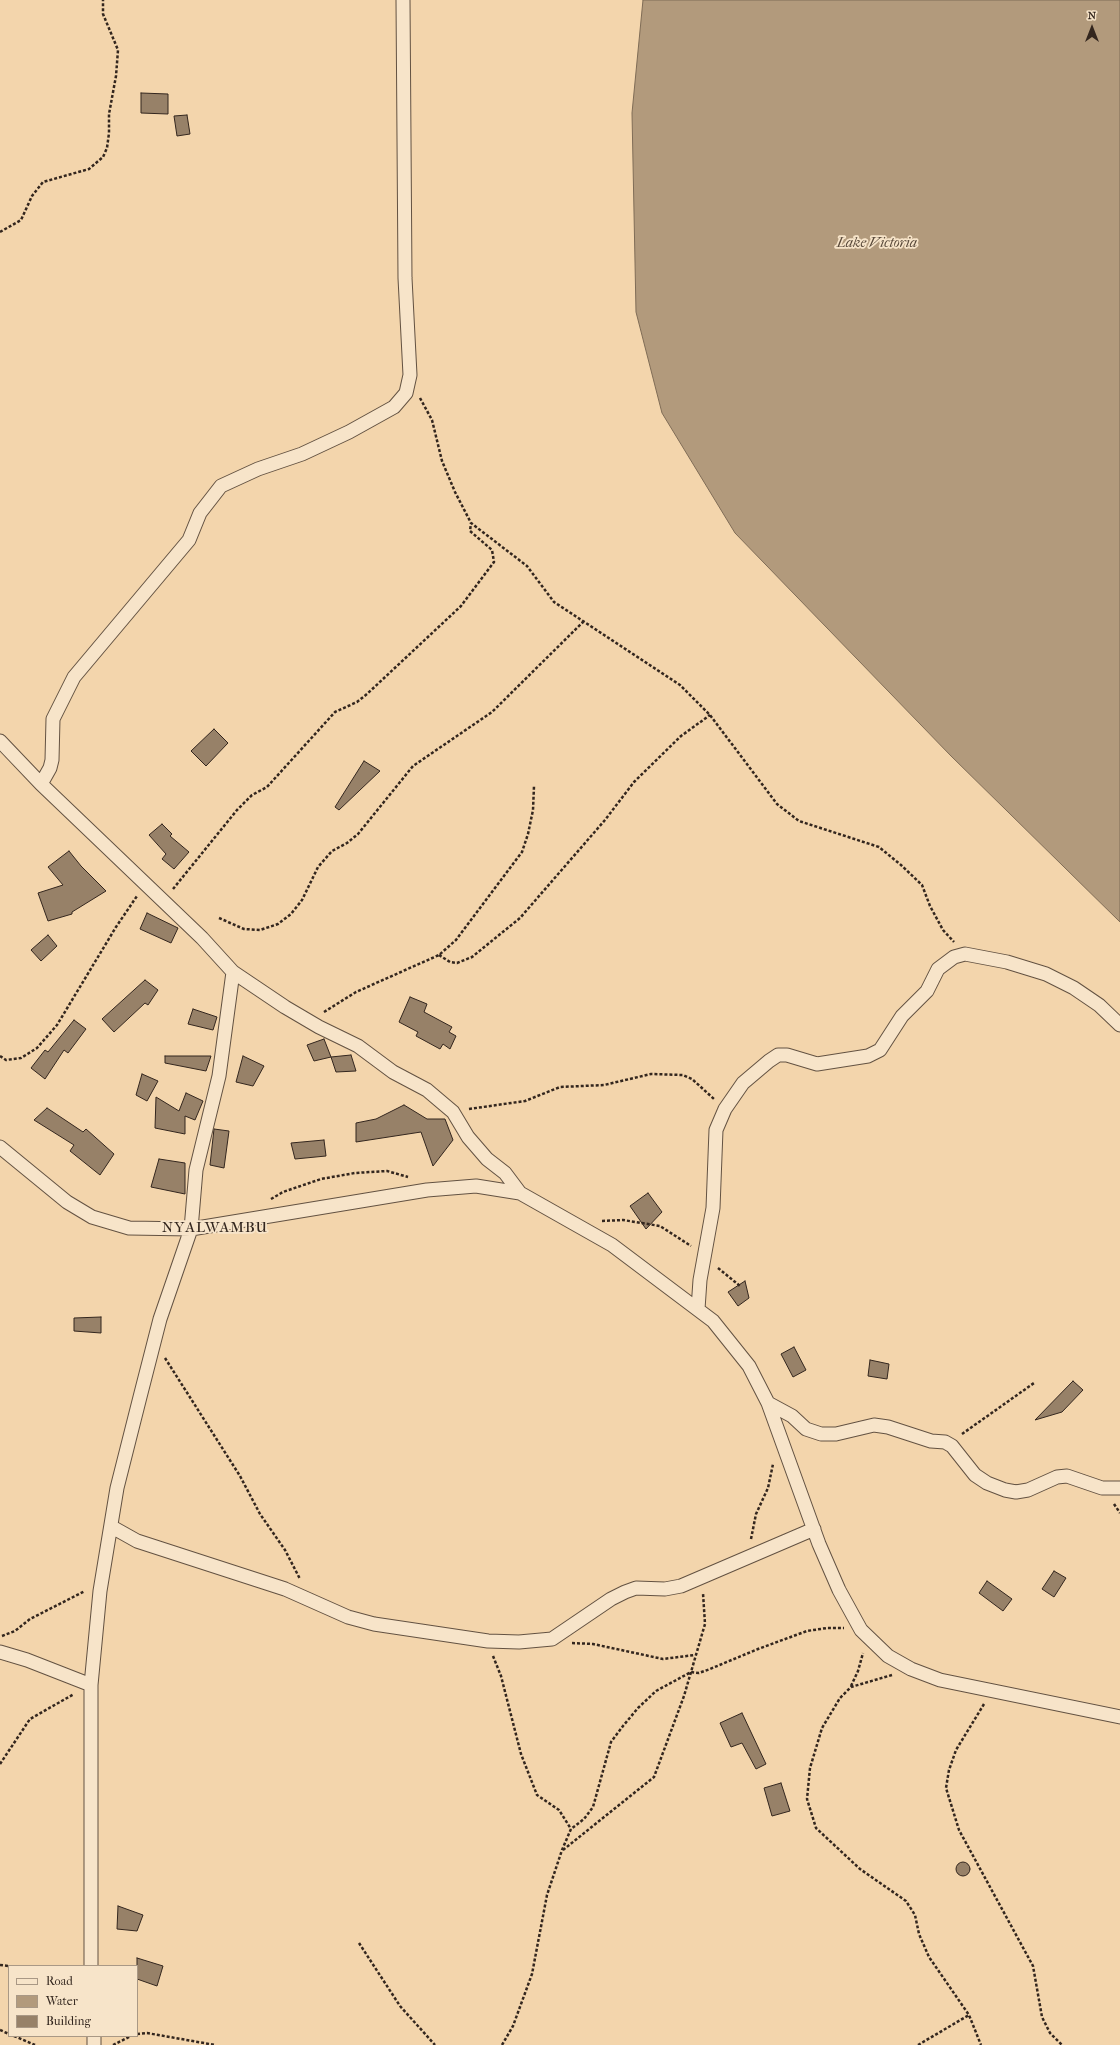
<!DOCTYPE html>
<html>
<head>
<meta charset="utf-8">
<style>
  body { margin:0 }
  #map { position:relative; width:1120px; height:2045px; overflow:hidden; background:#f3d5ac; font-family:"IM FELL French Canon",serif }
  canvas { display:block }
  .legend { position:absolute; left:8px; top:1965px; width:130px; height:72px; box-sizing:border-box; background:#f7e4c9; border:1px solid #a99885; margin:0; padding:5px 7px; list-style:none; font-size:12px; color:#33261e }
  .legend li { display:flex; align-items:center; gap:8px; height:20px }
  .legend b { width:20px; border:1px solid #a99885 }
  .north { position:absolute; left:1072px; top:8px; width:40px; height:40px; -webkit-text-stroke:3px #f7e4c9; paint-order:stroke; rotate:0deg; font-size:11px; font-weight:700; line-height:16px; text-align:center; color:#33261e }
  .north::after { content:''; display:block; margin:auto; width:14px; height:18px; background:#33261e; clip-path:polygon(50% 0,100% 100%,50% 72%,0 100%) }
</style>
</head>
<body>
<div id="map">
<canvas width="1120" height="2045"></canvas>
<ul class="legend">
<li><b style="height:5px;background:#f7e4c9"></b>Road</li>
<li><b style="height:11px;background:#b29a7c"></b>Water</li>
<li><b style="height:11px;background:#978168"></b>Building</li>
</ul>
<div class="north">N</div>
</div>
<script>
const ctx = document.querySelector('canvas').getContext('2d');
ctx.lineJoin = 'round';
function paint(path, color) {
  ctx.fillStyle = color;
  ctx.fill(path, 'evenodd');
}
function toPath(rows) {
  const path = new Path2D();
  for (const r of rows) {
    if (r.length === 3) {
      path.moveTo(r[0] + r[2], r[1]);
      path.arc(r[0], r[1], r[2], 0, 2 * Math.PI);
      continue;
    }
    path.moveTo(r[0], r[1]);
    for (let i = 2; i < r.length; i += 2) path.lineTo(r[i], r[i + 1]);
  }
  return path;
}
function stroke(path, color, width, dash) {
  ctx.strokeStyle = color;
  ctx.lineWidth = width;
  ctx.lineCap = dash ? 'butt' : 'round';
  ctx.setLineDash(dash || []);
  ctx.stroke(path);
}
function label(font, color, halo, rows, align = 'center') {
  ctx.font = font + ' "IM FELL French Canon",serif';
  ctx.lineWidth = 3.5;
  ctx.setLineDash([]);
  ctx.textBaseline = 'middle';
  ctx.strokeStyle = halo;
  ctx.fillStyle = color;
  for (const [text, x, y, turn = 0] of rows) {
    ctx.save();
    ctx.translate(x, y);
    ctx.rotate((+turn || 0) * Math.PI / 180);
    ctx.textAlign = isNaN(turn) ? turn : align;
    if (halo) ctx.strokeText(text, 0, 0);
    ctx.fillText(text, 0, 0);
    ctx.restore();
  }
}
const water = toPath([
  [643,0,1120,0,1120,922,951,756,735,533,662,413,636,312,632,113,643,0]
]);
paint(water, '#b29a7c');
stroke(water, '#7f6c56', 1);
const building = toPath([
  [141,93,168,94,168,114,141,113,141,93],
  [187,115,190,134,177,136,174,116,187,115],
  [214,729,228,743,206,766,191,751,214,729],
  [364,761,380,771,339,810,335,807,364,761],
  [162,824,172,834,170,836,189,852,174,869,162,859,166,854,149,835,162,824],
  [69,851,81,866,106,891,72,912,72,914,48,921,38,893,63,885,48,867,69,851],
  [147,913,178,928,171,943,140,929,147,913],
  [48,935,57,946,41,961,31,950,48,935],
  [145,980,158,990,148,1005,145,1003,114,1032,102,1019,145,980],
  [410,997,427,1004,424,1012,452,1027,449,1032,456,1036,450,1049,443,1044,440,1049,416,1036,418,1032,399,1022,410,997],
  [193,1009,217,1017,213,1030,188,1024,193,1009],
  [74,1020,86,1029,68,1053,64,1050,45,1079,31,1068,45,1050,48,1052,74,1020],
  [324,1039,331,1057,314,1061,307,1045,324,1039],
  [351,1055,356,1071,336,1072,331,1057,351,1055],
  [165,1056,211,1056,206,1071,165,1063,165,1056],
  [243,1056,264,1066,253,1086,236,1082,243,1056],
  [142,1074,158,1081,147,1101,136,1095,142,1074],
  [186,1093,203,1101,195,1120,185,1116,185,1134,155,1128,156,1097,179,1111,186,1093],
  [404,1105,427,1119,445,1119,453,1140,433,1166,421,1132,356,1142,356,1123,376,1119,404,1105],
  [47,1108,83,1132,86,1129,114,1154,100,1175,70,1151,74,1145,34,1120,47,1108],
  [214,1129,229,1131,224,1168,210,1165,214,1129],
  [324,1140,326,1156,295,1159,291,1143,324,1140],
  [159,1159,185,1163,185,1194,151,1187,159,1159],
  [648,1193,662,1212,646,1229,630,1206,648,1193],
  [745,1281,749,1298,738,1306,728,1292,745,1281],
  [101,1317,101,1333,74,1331,74,1318,101,1317],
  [794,1347,806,1370,793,1377,781,1354,794,1347],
  [870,1360,889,1364,887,1379,868,1376,870,1360],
  [1073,1381,1083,1390,1062,1412,1035,1420,1073,1381],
  [1054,1571,1066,1578,1054,1597,1042,1589,1054,1571],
  [987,1581,1012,1599,1003,1611,979,1593,987,1581],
  [742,1713,766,1764,756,1769,742,1743,731,1747,720,1723,742,1713],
  [781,1783,790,1811,772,1816,764,1788,781,1783],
  [963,1869,7],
  [118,1906,143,1915,137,1931,117,1929,118,1906],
  [137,1958,163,1966,157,1986,137,1979,137,1958]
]);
paint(building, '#978168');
stroke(building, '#33261e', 1);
const minor = toPath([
  [0,741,41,784,202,938,233,972,285,1007,319,1027,358,1046,393,1072,427,1090,453,1112,468,1137,487,1159,505,1173,520,1193],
  [41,784,50,768,52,760,53,719,74,677,189,540,200,513,221,486,258,469,302,454,349,432,394,407,406,393,410,375,405,278,403,0],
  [0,1147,67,1202,92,1217,129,1228,191,1229,427,1190,476,1186,520,1193,612,1245,713,1321,749,1366,768,1403,819,1544,839,1590,861,1630,888,1656,911,1669,940,1680,1120,1717],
  [698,1309,700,1280,713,1208,716,1130,725,1109,743,1083,769,1061,778,1055,787,1055,817,1064,868,1056,880,1050,902,1016,927,991,938,969,954,957,965,954,1007,962,1046,974,1074,988,1099,1005,1120,1025],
  [768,1403,792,1416,806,1429,821,1434,836,1434,874,1425,888,1427,931,1441,945,1442,952,1446,975,1475,987,1483,1005,1490,1016,1492,1028,1490,1057,1477,1067,1476,1102,1488,1120,1488],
  [112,1527,137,1541,285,1589,348,1617,374,1624,488,1641,519,1642,552,1639,611,1599,625,1592,636,1588,665,1589,681,1586,814,1529],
  [0,1652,27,1660,91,1685],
  [91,1966,91,1685,100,1591,117,1488,140,1397,160,1319,191,1229,196,1170,219,1076,233,972],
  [94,2036,94,2045]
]);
stroke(minor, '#635242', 15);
stroke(toPath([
  [0,232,21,220,32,196,43,182,89,169,103,157,107,148,109,133,109,114,116,76,118,50,103,14,103,0],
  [420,398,432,420,442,461,455,492,471,523,527,566,554,602,680,685,710,715,777,804,799,821,879,847,901,865,922,885,930,906,943,930,954,942],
  [173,889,237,810,252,795,267,787,335,712,357,702,367,694,461,606,494,562,492,550,470,531,471,523],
  [219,918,244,929,260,930,278,924,291,914,302,900,318,867,332,851,347,843,358,834,413,766,492,712,583,622],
  [439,955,450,962,457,963,472,957,520,918,605,820,634,782,681,736,710,715],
  [324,1012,356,992,439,955,456,940,522,852,528,834,533,810,534,786],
  [0,1056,6,1060,21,1058,37,1048,57,1025,116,927,137,896],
  [469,1109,525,1101,560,1087,604,1085,651,1074,683,1075,692,1079,714,1099],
  [271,1199,283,1192,321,1179,355,1173,387,1171,408,1177],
  [602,1221,623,1220,660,1226,691,1246],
  [718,1268,740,1286],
  [165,1358,240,1476,260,1514,285,1550,300,1579],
  [962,1434,1034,1383],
  [1114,1504,1120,1513],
  [751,1539,756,1514,768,1488,773,1464],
  [2,1636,15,1631,30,1619,85,1591],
  [572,1643,593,1644,663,1659,695,1655],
  [493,1656,501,1676,521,1754,537,1795,559,1810,571,1829],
  [892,1675,851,1687,840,1698,822,1728,810,1768,807,1799,816,1828,860,1869,906,1901,915,1915,919,1934,929,1957,969,2015,981,2045],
  [851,1686,858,1671,863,1653],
  [984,1704,956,1750,949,1770,946,1788,959,1830,1033,1966,1042,2017,1050,2033,1062,2045],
  [0,1764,30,1719,74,1694],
  [563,1850,654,1777,684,1696,705,1624,703,1593],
  [359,1943,400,2006,435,2045],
  [0,1965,9,1966],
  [0,2030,9,2034],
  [137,2034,147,2033,215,2045],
  [14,2036,35,2045],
  [113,2045,131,2036],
  [502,2045,513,2026,532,1974,547,1895,562,1850,571,1829,584,1819,593,1807,611,1742,623,1726,638,1708,656,1691,691,1672,699,1673,710,1669,758,1649,807,1631,827,1628,844,1628],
  [918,2045,969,2015]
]), '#33261e', 2.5, [3, 2]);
stroke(minor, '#f7e4c9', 13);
label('italic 14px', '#59493a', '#f7e4c9', [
  ["Lake Victoria",877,244]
]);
ctx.letterSpacing = '1px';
label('15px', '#33261e', '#f7e4c9', [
  ["NYALWAMBU",215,1228]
]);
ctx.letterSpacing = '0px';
</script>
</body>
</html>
